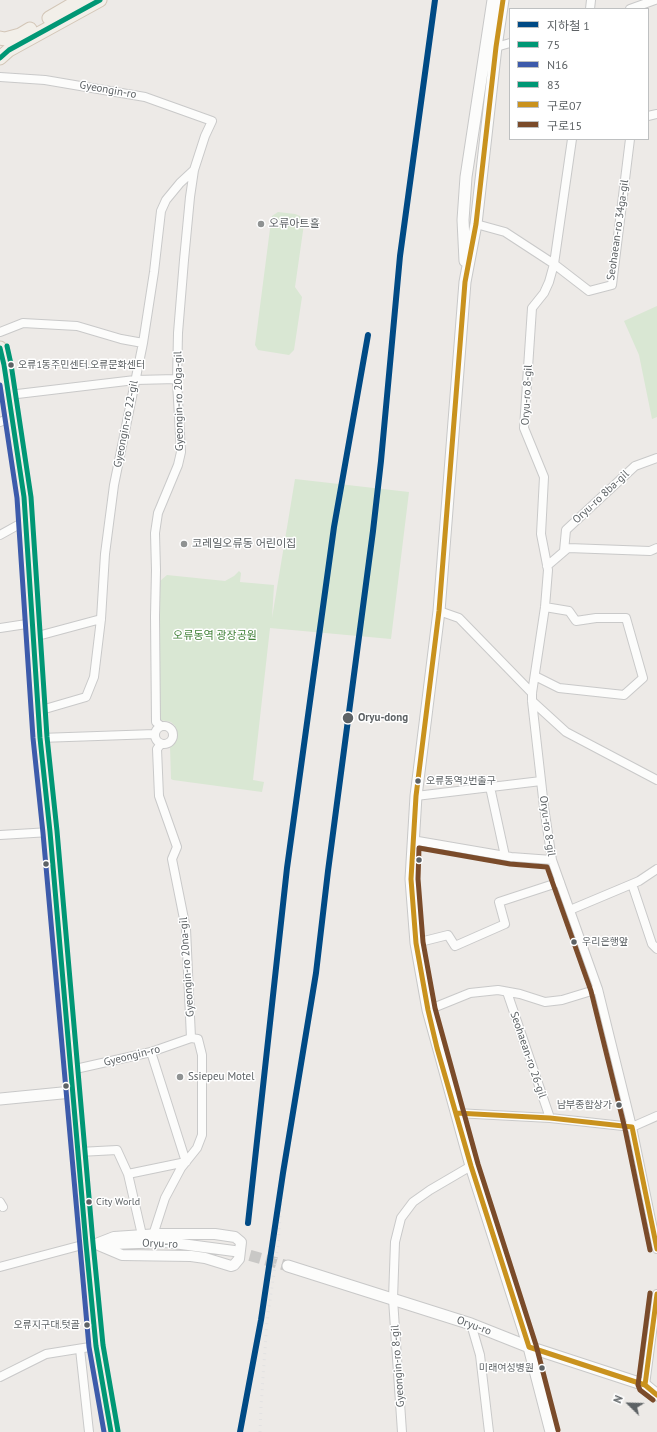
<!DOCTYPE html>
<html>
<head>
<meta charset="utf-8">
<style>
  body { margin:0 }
  #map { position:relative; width:657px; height:1432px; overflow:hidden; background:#edeae7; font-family:"PT Sans","Noto Sans KR",sans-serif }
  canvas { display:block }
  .legend { position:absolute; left:509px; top:8px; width:140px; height:132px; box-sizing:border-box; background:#fff; border:1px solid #bec0c1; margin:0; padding:5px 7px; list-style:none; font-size:12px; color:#5d6265 }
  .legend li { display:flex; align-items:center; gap:8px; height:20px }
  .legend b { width:20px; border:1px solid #bec0c1 }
  .north { position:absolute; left:609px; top:1384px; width:40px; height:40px; -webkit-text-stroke:3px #fff; paint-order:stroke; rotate:293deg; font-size:11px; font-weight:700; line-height:16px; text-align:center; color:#5d6265 }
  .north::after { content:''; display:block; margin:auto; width:14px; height:18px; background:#5d6265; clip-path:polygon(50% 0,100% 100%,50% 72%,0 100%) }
</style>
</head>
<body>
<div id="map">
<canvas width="657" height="1432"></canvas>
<ul class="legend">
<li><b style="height:5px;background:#004a85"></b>지하철 1</li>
<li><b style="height:5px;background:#009775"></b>75</li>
<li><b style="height:5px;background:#3d5bab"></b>N16</li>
<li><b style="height:5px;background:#009775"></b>83</li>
<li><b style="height:5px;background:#c9921e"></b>구로07</li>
<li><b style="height:5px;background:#7a4b2a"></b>구로15</li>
</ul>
<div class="north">N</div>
</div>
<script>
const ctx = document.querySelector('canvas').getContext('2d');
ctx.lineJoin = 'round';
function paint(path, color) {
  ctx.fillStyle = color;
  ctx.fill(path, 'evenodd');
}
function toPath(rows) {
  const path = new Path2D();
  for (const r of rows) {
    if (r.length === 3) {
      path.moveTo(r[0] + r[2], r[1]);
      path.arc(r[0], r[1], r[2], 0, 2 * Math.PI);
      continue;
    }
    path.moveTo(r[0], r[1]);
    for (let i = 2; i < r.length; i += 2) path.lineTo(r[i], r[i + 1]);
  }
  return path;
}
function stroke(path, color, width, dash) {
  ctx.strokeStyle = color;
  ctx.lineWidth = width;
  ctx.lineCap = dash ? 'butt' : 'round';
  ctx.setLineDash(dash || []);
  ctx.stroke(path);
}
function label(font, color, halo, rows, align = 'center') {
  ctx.font = font + ' "PT Sans","Noto Sans KR",sans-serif';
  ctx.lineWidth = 3;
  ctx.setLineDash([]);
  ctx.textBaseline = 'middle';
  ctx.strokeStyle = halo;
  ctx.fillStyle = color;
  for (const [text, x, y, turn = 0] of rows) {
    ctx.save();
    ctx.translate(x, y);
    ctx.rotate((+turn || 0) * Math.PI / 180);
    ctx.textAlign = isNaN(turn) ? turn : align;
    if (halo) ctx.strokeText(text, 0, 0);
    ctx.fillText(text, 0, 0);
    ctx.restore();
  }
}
paint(toPath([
  [278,212,295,214,300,216,303,220,304,224,295,287,302,297,294,350,289,355,258,350,255,345,271,221,272,216],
  [657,306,657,417,652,419,639,355,624,321],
  [295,479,409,492,391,639,270,628,253,780,264,782,262,792,173,780,171,779,170,746,176,740,177,731,175,726,171,722,160,720,160,581,167,575,225,581,234,576,239,571,241,573,240,582,274,585,272,618]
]), '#d9e7d3');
stroke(toPath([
  [234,1251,288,1266]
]), '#c9c8c6', 11, [11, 5.5]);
const minor = toPath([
  [590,9,591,0],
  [630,9,655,0],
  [496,47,510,43],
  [0,77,45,80,145,97,212,121,205,136,194,170,190,197,184,260,178,333,177,382,181,452,178,465,158,513,155,533,156,570,155,616,156,722,161,726],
  [648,116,657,114],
  [572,139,554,264,549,282,544,293,532,308,524,428,544,477,541,534,548,570,545,607,532,693,532,701,544,807,552,860,598,989,632,1127,657,1249],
  [476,224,505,232,554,264,589,291,612,285,630,139],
  [0,332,23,323,77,326,121,339,143,343],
  [9,395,135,380,177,379],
  [0,422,12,417],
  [0,535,27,520],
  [564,551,566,530,635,466,657,458],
  [547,566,568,548,650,551,657,548],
  [439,611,459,618,532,693],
  [0,628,33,623],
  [34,637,101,619],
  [535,676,559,688,624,695,643,678,626,618,596,618,576,621,569,611,545,607],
  [532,701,566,732,657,780],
  [38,711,86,697,94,677,101,619,105,554,114,485,143,343,154,272,161,211,166,200,180,183,194,170],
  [164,735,9],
  [40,738,155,734],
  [490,787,505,856],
  [416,796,541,781],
  [0,835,50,832],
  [412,840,511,857,552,860],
  [632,884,652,944,657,949],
  [570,910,639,881,657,869],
  [416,943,448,935,455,946,505,924,499,902,560,882],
  [507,992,550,1118],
  [428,1010,470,993,498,990,520,994,545,1002,562,1000,598,989],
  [71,1070,151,1052,191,1038],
  [456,1113,550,1118,632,1127],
  [632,1127,657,1116],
  [79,1152,117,1150,128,1174,142,1235],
  [128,1174,186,1162,151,1052],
  [0,1202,3,1207],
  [153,1235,165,1198,181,1168,197,1148,202,1135,202,1055,198,1039,191,1038,186,929,172,859,177,847,159,796,157,749,161,744],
  [0,1267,86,1244],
  [471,1324,480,1355,489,1432],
  [80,1349,89,1432],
  [0,1377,46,1354,96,1346],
  [645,1385,657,1294],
  [402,1432,393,1299,395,1242,401,1218,413,1202,430,1190,471,1166]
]);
const tertiary = toPath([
  [159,1234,215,1234,235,1237,241,1242,239,1259,234,1265,231,1266,205,1258,191,1256,122,1255,96,1244,114,1237,159,1234],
  [111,1244,166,1242,234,1251]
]);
const secondary = toPath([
  [503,0,496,47,476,224,465,282,439,611,416,796,411,879,416,943,428,1010,471,1166,529,1347,551,1432],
  [465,261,463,220,466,177,493,0],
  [0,1099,72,1092],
  [288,1266,471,1324,529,1347,645,1385,657,1395]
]);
const primary = toPath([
  [49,18,80,0],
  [0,38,5,39,20,35,30,29],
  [0,58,9,50,100,0],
  [0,348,4,365,24,497,40,738,50,832,86,1244,96,1346,111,1432]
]);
stroke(minor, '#c9c9c9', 10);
stroke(tertiary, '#c9c9c9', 12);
stroke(secondary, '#c8c8c8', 13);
stroke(primary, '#d3c6b7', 15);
stroke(minor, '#fcfcfb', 8);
stroke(tertiary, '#fcfcfb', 10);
stroke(secondary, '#fcfcfb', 11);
stroke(primary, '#f2efe9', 13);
stroke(toPath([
  [260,1432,261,1406,267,1321,278,1245,283,1173]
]), '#e3e2e2', 3, [1, 5]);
stroke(toPath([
  [0,58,9,50,100,0],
  [0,348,4,365,24,497,40,738,50,832,86,1244,96,1346,111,1432]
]), '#009775', 5);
stroke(toPath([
  [0,385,17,498,33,738,43,833,89,1347,104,1432]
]), '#3d5bab', 5);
stroke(toPath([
  [7,346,11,364,31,497,47,737,57,831,93,1243,103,1345,118,1431]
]), '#009775', 5);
stroke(toPath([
  [503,0,496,47,476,224,465,282,439,611,416,796,411,879,416,943,428,1010,437,1048,471,1166,529,1347,645,1385,657,1395],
  [456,1113,550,1118,632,1127,657,1249],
  [645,1385,657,1294]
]), '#c9921e', 5);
stroke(toPath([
  [650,1293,638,1385,640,1390,653,1400],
  [558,1430,536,1345,478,1164,435,1008,423,942,418,879,419,848,510,864,547,867,591,991,625,1129,650,1250]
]), '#7a4b2a', 5);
stroke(toPath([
  [248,1223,287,868,334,527,368,335],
  [240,1432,261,1320,283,1173,316,973,328,871,373,531,381,461,400,256,435,0]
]), '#004a85', 6);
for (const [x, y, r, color] of [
  [261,224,4,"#8f9292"],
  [11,365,3.5,"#5d6265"],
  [184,544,4,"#8f9292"],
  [348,718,6,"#5d6265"],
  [418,781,3.5,"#5d6265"],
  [419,860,3.5,"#5d6265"],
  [46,864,3.5,"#5d6265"],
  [574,942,3.5,"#5d6265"],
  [180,1077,4,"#8f9292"],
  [66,1086,3.5,"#5d6265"],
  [619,1105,3.5,"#5d6265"],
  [89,1202,3.5,"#5d6265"],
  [87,1325,3.5,"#5d6265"],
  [542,1368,3.5,"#5d6265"]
]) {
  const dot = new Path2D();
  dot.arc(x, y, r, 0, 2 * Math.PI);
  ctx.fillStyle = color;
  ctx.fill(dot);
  stroke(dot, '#fff', 1.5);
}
label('10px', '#5d6265', '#fff', [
  ["오류1동주민센터.오류문화센터",18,365],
  ["오류동역2번출구",426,781],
  ["우리은행앞",582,942],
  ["남부종합상가",612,1105,"right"],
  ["City World",96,1202],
  ["오류지구대.텃골",80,1325,"right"],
  ["미래여성병원",534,1368,"right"]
], 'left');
label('11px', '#5d6265', '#fff', [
  ["Gyeongin-ro",108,90,10],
  ["Seohaean-ro 34ga-gil",618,230,-82],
  ["Oryu-ro 8-gil",527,395,-87],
  ["Gyeongin-ro 20ga-gil",179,401,-91],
  ["Gyeongin-ro 22-gil",126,424,-79],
  ["Oryu-ro 8ba-gil",601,497,-43],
  ["Oryu-ro 8-gil",547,826,82],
  ["Gyeongin-ro 20na-gil",187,967,-94],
  ["Seohaean-ro 26-gil",528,1055,71],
  ["Gyeongin-ro",132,1056,-14],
  ["Oryu-ro",160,1244,2],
  ["Oryu-ro",474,1326,20],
  ["Gyeongin-ro 8-gil",398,1366,-94]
]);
label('11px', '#5d6265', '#fff', [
  ["오류아트홀",269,224],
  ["코레일오류동 어린이집",192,544],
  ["Ssiepeu Motel",188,1077]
], 'left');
label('11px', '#418138', '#fff', [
  ["오류동역 광장공원",215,636]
]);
label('bold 11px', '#5d6265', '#fff', [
  ["Oryu-dong",358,718]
], 'left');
</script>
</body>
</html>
